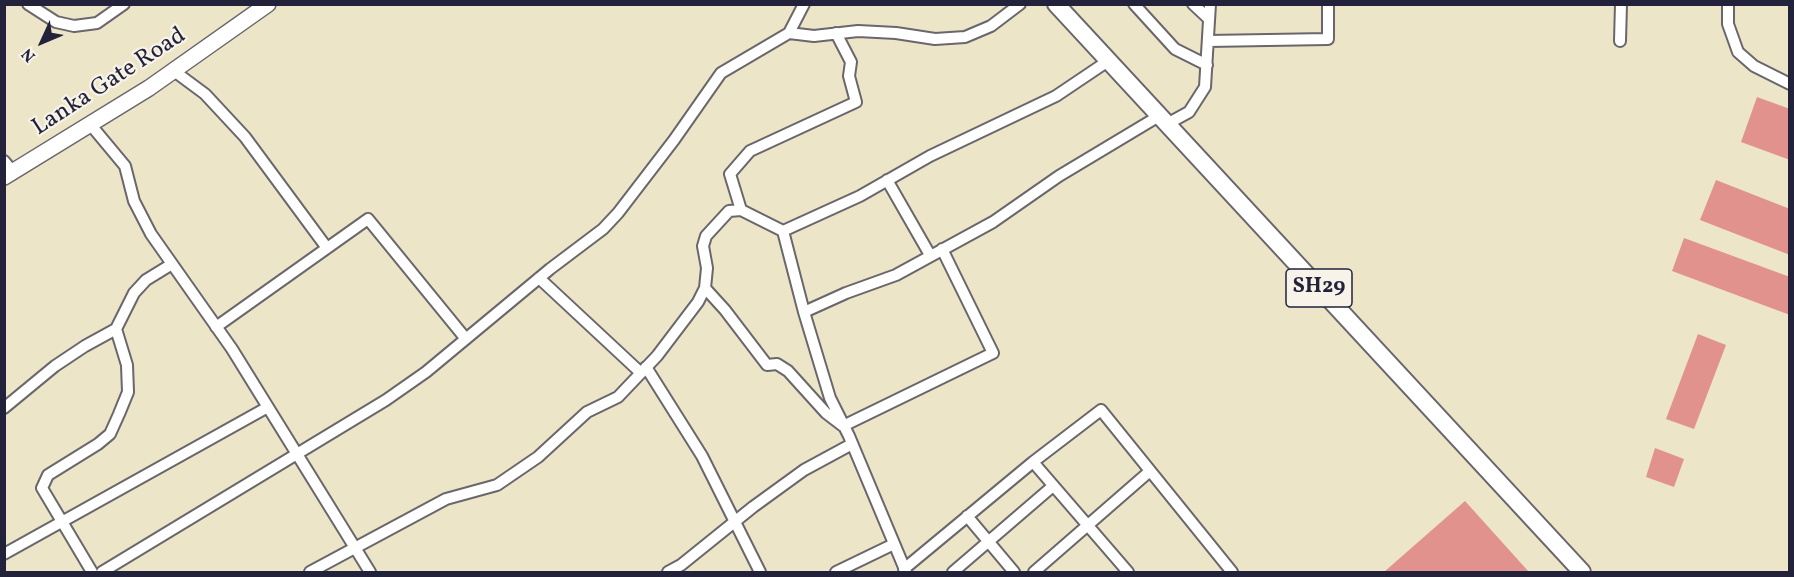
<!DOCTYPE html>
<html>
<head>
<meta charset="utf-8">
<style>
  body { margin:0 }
  #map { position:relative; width:1794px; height:577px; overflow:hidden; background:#ece5c8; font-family:Vollkorn,serif }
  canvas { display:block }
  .frame { position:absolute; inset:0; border:6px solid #22223b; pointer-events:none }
  .north { position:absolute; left:12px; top:12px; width:60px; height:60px; -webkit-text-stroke:4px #f7f3e8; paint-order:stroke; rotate:226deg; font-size:16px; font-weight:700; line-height:24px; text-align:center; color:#22223b }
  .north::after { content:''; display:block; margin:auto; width:21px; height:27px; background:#22223b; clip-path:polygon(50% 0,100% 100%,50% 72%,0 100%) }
</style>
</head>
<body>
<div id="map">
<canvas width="1794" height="577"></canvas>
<div class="frame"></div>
<div class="north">N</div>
</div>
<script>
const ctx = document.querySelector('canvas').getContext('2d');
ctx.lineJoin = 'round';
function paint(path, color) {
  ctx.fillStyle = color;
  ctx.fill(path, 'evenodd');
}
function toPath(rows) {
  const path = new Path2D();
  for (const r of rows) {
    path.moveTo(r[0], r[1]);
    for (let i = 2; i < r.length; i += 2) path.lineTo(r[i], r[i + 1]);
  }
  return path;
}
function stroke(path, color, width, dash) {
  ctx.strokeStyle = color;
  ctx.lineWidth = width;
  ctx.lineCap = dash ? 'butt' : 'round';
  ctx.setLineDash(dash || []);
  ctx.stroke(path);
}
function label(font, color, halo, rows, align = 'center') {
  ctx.font = font + ' Vollkorn,serif';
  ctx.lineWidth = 4.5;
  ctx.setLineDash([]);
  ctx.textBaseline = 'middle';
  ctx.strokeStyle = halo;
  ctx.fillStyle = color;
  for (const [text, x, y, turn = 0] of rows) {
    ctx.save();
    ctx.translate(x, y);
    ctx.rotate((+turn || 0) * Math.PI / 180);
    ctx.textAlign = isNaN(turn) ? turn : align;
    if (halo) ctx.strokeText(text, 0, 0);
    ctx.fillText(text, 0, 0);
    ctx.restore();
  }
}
paint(toPath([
  [1757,97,1790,109,1790,160,1741,142],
  [1716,180,1790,209,1790,255,1700,220],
  [1684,238,1790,277,1790,315,1672,271],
  [1698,334,1726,345,1694,429,1666,419],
  [1655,448,1684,459,1674,487,1646,477],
  [1465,501,1529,572,1384,572]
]), '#e1928d');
const street = toPath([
  [28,4,56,22,74,26,97,23,124,4],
  [1134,4,1175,49,1207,65],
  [1193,4,1209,19],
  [1728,4,1728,24,1738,52,1754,66,1790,84],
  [789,33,814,36,858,31,896,33,935,39,965,37,991,26,1020,4],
  [1208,41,1328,39,1328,4],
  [1620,41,1621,4],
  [174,71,205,94,245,137,327,248],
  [90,124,125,166,134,201,151,234,232,349,370,572],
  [1167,124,1189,112,1205,87,1210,4],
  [4,161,13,172],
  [887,180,930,255],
  [741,210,730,174,750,151,856,102,849,76,851,62,836,33],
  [783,231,804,312,830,398,849,436,906,572],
  [539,278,641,373],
  [705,288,725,310,767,365,777,364,788,371,826,413,843,426,993,353,942,249],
  [804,312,846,293,896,275,993,222,1059,176,1159,116],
  [216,327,368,219,466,339],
  [646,367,702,456,760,572],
  [4,408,55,366,85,346,116,329,134,293,146,280,172,264],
  [1033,462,1128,572],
  [967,516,1014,572],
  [4,554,268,407],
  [904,569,1033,462,1101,410,1232,572],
  [92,572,42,488,48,475,98,444,110,434,119,414,128,392,127,365,116,329],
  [102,572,386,400,426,372,550,269,603,229,618,213,674,140,721,73,789,33,804,4],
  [310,572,446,499,497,485,538,457,587,412,618,397,657,356,698,302,705,288,707,268,703,246,706,236,729,211,741,210,783,231,860,196,930,156,1056,96,1108,61],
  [668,572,681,565,753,507,804,470,852,444],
  [836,572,894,544],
  [953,572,1053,486],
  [1034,572,1150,471]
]);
const secondary = toPath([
  [4,177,149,88,268,4]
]);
const primary = toPath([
  [1056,4,1582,572]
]);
stroke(street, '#69666c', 14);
stroke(secondary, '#69666c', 18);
stroke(primary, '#69666c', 20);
stroke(street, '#fff', 10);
stroke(secondary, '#fff', 15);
stroke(primary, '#fff', 16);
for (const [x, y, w] of [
  [1319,288,66]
]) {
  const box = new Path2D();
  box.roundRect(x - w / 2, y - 19, w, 38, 4.5);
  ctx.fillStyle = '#f7f3e8';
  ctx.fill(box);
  stroke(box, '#22223b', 1.5);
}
label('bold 22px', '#22223b', null, [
  ["SH29",1319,288]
]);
label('24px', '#22223b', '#f7f3e8', [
  ["Lanka Gate Road",110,83,-33]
]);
</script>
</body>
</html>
